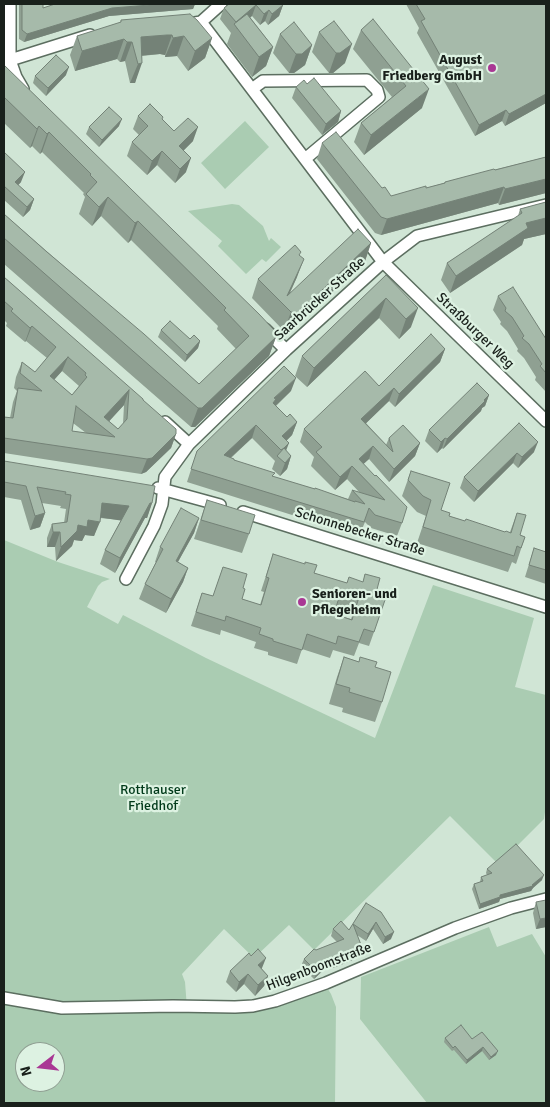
<!DOCTYPE html>
<html>
<head>
<meta charset="utf-8">
<style>
  body { margin:0 }
  #map { position:relative; width:550px; height:1107px; overflow:hidden; background:#d0e5d5; font-family:Signika,sans-serif }
  canvas { display:block }
  .frame { position:absolute; inset:0; border:5px solid #19201b; pointer-events:none }
  .north { position:absolute; left:15px; top:1042px; width:50px; height:50px; box-sizing:border-box; background:#ddf2e2; border:1px solid #8f9e92; border-radius:50%; rotate:254deg; font-size:14px; font-weight:700; line-height:20px; text-align:center; color:#19201b }
  .north::after { content:''; display:block; margin:auto; width:18px; height:22px; background:#a93894; clip-path:polygon(50% 0,100% 100%,50% 72%,0 100%) }
</style>
</head>
<body>
<div id="map">
<canvas width="550" height="1107"></canvas>
<div class="frame"></div>
<div class="north">N</div>
</div>
<script>
const ctx = document.querySelector('canvas').getContext('2d');
ctx.lineJoin = 'round';
function paint(path, color) {
  ctx.fillStyle = color;
  ctx.fill(path, 'evenodd');
}
function toPath(rows) {
  const path = new Path2D();
  for (const r of rows) {
    path.moveTo(r[0], r[1]);
    for (let i = 2; i < r.length; i += 2) path.lineTo(r[i], r[i + 1]);
  }
  return path;
}
function stroke(path, color, width, dash) {
  ctx.strokeStyle = color;
  ctx.lineWidth = width;
  ctx.lineCap = dash ? 'butt' : 'round';
  ctx.setLineDash(dash || []);
  ctx.stroke(path);
}
function label(font, color, halo, rows, align = 'center') {
  ctx.font = font + ' Signika,sans-serif';
  ctx.lineWidth = 4.5;
  ctx.setLineDash([]);
  ctx.textBaseline = 'middle';
  ctx.strokeStyle = halo;
  ctx.fillStyle = color;
  for (const [text, x, y, turn = 0] of rows) {
    ctx.save();
    ctx.translate(x, y);
    ctx.rotate((+turn || 0) * Math.PI / 180);
    ctx.textAlign = isNaN(turn) ? turn : align;
    if (halo) ctx.strokeText(text, 0, 0);
    ctx.fillText(text, 0, 0);
    ctx.restore();
  }
}
paint(toPath([
  [245,121,269,147,225,189,201,163],
  [232,204,239,205,263,226,269,241,271,238,281,247,266,262,262,259,246,274,218,246,222,241,188,211],
  [4,540,58,562,110,579,102,582,98,586,87,607,118,624,123,615,206,658,375,738,433,585,534,618,515,687,546,695,546,805,544,819,515,848,497,863,450,816,314,950,289,925,254,958,224,929,182,974,185,982,187,1008,235,1009,326,986,331,994,336,1007,335,1103,4,1103],
  [25,1052,55,1052,55,1082,25,1082],
  [489,927,497,947,532,934,546,957,546,1103,427,1103,360,1019,361,977]
]), '#aaccb2');
const street = toPath([
  [10,4,10,60,16,77,23,89],
  [201,22,383,262,546,421],
  [195,23,201,22,221,4],
  [4,62,90,35],
  [252,89,263,81,367,80,377,90,379,97,305,159],
  [265,329,286,350],
  [165,422,189,444],
  [158,488,220,505],
  [243,512,546,607],
  [126,579,154,526,162,504,165,477,189,444,286,350,383,262,417,236,546,205],
  [4,998,62,1008,173,1006,235,1007,253,1006,275,1001,326,983,455,928,511,908,546,899]
]);
stroke(street, '#5c6e60', 14);
stroke(street, '#fff', 11);
paint(toPath([
  [19,4,43,4,43,8,55,4,195,4,193,9,109,16,24,42,19,39],
  [229,4,283,5,279,16,268,25,265,21,260,25,252,16,250,17,273,47,266,66,252,77,227,44,231,33,220,19,224,8],
  [406,4,546,4,546,103,505,126,502,121,475,136,417,33,419,28],
  [373,19,422,108,364,155,354,142,361,123,392,97,353,49,361,30],
  [121,20,212,38,205,58,188,71,177,56,165,57,165,55,160,54,142,56,135,83,130,83,125,61,120,62,117,59,75,71,70,55,77,36,120,23],
  [319,32,345,63,333,73,329,73,312,52],
  [280,34,312,45,305,65,294,73,289,73,273,53],
  [4,65,276,337,269,356,195,427,191,427,4,264,4,214,199,384,236,349,217,329,218,326,131,240,128,243,101,216,92,226,79,214,85,197,83,194,84,193,42,152,40,154,32,146,30,148,4,123],
  [66,75,46,96,33,83,35,76],
  [307,84,341,111,338,122,322,135,292,98,296,87],
  [138,116,163,120,174,131,193,141,183,151,186,172,175,183,157,165,147,175,127,156,132,142,139,135,133,129],
  [119,126,99,147,86,134,89,127],
  [322,143,391,196,426,188,444,183,445,182,546,157,546,193,499,205,498,203,381,235,375,233,317,159],
  [4,152,21,182,18,185,34,199,30,210,23,217,4,200],
  [546,202,546,234,524,239,522,245,450,293,441,280,447,263,518,216,520,209],
  [371,243,365,261,291,331,284,331,252,298,258,279,300,256,297,277,290,293],
  [386,275,411,327,399,339,379,318,307,387,295,376,302,356],
  [4,277,143,400,176,434,171,448,146,472,141,474,4,453,4,417,10,418,13,402,17,391,14,388,16,377,22,362,35,372,47,358,26,341,25,342,6,326,7,323,4,320],
  [62,371,79,386,72,395,54,380],
  [124,405,123,424,118,429,109,421],
  [73,423,86,433,72,431],
  [498,296,546,339,546,392,535,380,536,377,524,358,517,351,518,349,507,331,500,324,501,322,493,310],
  [161,330,190,339,200,341,198,348,185,362,158,337],
  [445,349,440,362,395,407,389,401,366,423,386,445,389,438,420,443,415,456,389,482,369,459,363,464,402,523,397,536,371,528,365,522,359,536,187,482,197,451,291,391,276,406,287,417,297,422,292,435,286,441,286,451,291,456,287,469,280,476,272,469,275,461,252,438,231,458,234,460,274,477,348,499,352,490,360,493,347,479,335,490,311,466,314,457,300,442,304,429],
  [489,395,485,406,482,408,481,411,443,449,442,448,437,453,425,441,429,430],
  [519,423,534,452,518,468,513,463,474,502,460,488,464,477],
  [4,461,152,503,147,518,145,518,115,573,100,564,105,550,121,520,100,518,94,536,85,535,82,541,74,540,72,546,56,561,55,547,47,547,47,538,52,524,64,523,66,509,60,508,61,506,42,503,45,513,40,527,30,530,21,500,4,497],
  [411,471,441,510,449,516,465,521,505,532,510,532,517,513,520,535,525,537,516,564,512,562,508,572,417,543,426,516,417,512,402,496],
  [207,500,249,534,242,553,194,539],
  [199,518,194,533,178,562,188,568,183,582,166,613,139,599,145,584,156,562,155,562,160,547],
  [534,548,546,552,546,584,525,577],
  [273,554,314,573,347,583,363,582,365,574,376,593,374,632,369,646,359,643,354,656,333,650,330,658,302,649,297,664,268,655,268,652,254,648,256,642,221,630,220,635,191,626,202,593,213,596,223,567,243,588,242,599,260,605,264,592,261,591],
  [336,605,354,611,351,619,334,614],
  [344,657,375,667,382,702,375,722,342,712,343,708,329,704,337,677],
  [487,869,542,880,533,888,531,891,500,899,499,902,479,909,472,889,474,884,480,882,481,877,487,875,486,873],
  [536,902,546,927,536,929,533,913],
  [366,903,391,939,383,944,373,929,366,941,357,935,363,950,360,957,333,968,331,963,314,979,301,966,304,959,316,950,337,942,331,936,333,929,349,930],
  [262,968,262,969,268,976,264,986,255,996,244,984,236,992,226,982,230,971],
  [445,1038,472,1039,496,1055,489,1060,482,1051,466,1064,454,1050,452,1051,444,1042]
]), '#8fa092');
paint(toPath([
  [162,4,195,4,193,9,109,16,24,42,27,34,112,8],
  [256,5,252,16,237,29,235,25,236,22],
  [283,5,279,16,268,25,272,14],
  [269,10,265,21,260,25,264,14],
  [167,35,172,35,165,55,160,54,136,56,141,37],
  [184,36,177,56,165,57,173,38],
  [212,38,205,58,188,71,195,51],
  [124,39,117,59,75,71,82,51],
  [127,42,132,42,125,61,120,62],
  [352,44,345,63,333,73,329,73,336,53],
  [312,45,305,65,294,73,289,73,296,54],
  [273,47,266,66,252,77,259,57],
  [142,63,135,83,130,83,138,64],
  [69,67,66,75,46,96,48,88],
  [429,89,422,108,364,155,371,135],
  [546,94,546,103,505,126,509,114],
  [506,110,502,121,475,136,479,125],
  [341,111,338,122,322,135,326,124],
  [122,119,119,126,99,147,102,140],
  [39,126,32,146,30,148,37,129],
  [198,127,193,141,174,160,179,146],
  [49,132,42,152,40,154,47,134],
  [162,151,157,165,147,175,152,161],
  [191,158,186,172,175,183,180,169],
  [25,172,21,182,11,193,15,182],
  [546,179,546,193,499,205,505,189],
  [504,187,498,203,381,235,387,219],
  [108,197,101,216,92,226,99,207],
  [34,199,30,210,23,217,27,207],
  [546,218,546,234,524,239,522,245,450,293,456,276,526,223],
  [138,221,131,240,128,243,135,223],
  [371,243,365,261,291,331,284,331,291,312],
  [304,259,297,277,284,305,287,296],
  [386,298,379,318,307,387,314,368],
  [418,308,411,327,399,339,406,319],
  [32,326,26,341,25,342,30,328],
  [276,337,269,356,195,427,191,427,198,408],
  [200,341,198,348,185,362,187,355],
  [445,349,440,362,395,407,399,394],
  [68,357,62,371,44,391,50,376],
  [296,378,291,391,273,408,268,416,274,398],
  [394,388,389,401,357,432,361,419],
  [129,390,124,405,103,428,104,417],
  [489,395,485,406,482,408,481,411,443,449,447,439],
  [297,422,292,435,279,448,282,436],
  [256,425,252,438,219,468,224,455],
  [176,434,171,448,146,472,141,474,147,459],
  [445,438,442,448,437,453,441,442],
  [538,442,534,452,518,468,522,457],
  [289,443,284,456,284,448],
  [420,443,415,456,389,482,394,469],
  [373,446,369,459,356,471,359,459],
  [517,453,513,463,474,502,478,491],
  [291,456,287,469,280,476,285,463],
  [352,466,347,479,335,490,340,477],
  [102,503,129,506,124,521,97,517],
  [150,503,152,503,147,518,145,518,115,573,120,558],
  [45,513,40,527,30,530,35,516],
  [199,518,194,533,170,576,176,561],
  [88,520,100,522,94,536,85,535,82,541,74,540,72,546,56,561,61,547,78,525],
  [53,532,60,532,55,547,47,547],
  [188,568,183,582,166,613,171,599],
  [544,875,542,880,533,888,531,891,500,899,499,902,479,909,480,904,500,895,532,885],
  [546,918,546,927,536,929,540,919],
  [376,922,373,929,366,941,368,934],
  [394,932,391,939,383,944,385,937],
  [363,950,360,957,333,968,335,961],
  [333,957,331,963,314,979,317,972],
  [266,958,262,968,254,976,258,965],
  [248,974,244,984,236,992,239,982],
  [268,976,264,986,255,996,258,985],
  [483,1047,482,1051,466,1064,467,1060],
  [498,1051,496,1055,489,1060,491,1057]
]), '#748277');
const building = toPath([
  [22,4,43,4,43,8,55,4,162,4,112,8,27,34,22,30,22,4],
  [229,4,282,4,283,5,272,14,269,10,264,14,256,5,236,22,224,8,229,4],
  [416,4,546,4,546,94,509,114,506,110,479,125,421,21,425,19,416,4],
  [190,14,197,20,212,38,195,51,184,36,173,38,172,35,167,35,141,37,142,63,138,64,132,42,127,42,124,39,82,51,77,36,121,22,121,20,190,14],
  [247,14,273,47,259,57,234,24,247,14],
  [373,19,429,89,371,135,361,123,406,86,361,30,373,19],
  [334,21,352,44,340,53,336,53,319,32,334,21],
  [294,22,312,45,302,54,296,54,280,34,294,22],
  [56,55,69,67,48,88,35,76,56,55],
  [4,65,259,314,275,331,276,337,202,408,198,408,4,238,4,214,47,252,144,334,199,384,249,336,224,310,226,308,138,221,135,223,108,197,99,207,86,194,97,182,90,175,91,174,49,132,47,134,39,126,37,129,4,97,4,65],
  [314,78,341,111,326,124,296,87,304,80,307,84,314,78],
  [150,104,163,117,162,119,174,131,188,118,198,127,179,146,191,158,180,169,162,151,152,161,132,142,148,126,138,116,150,104],
  [109,107,122,119,102,140,89,127,109,107],
  [336,132,382,188,385,187,391,196,426,186,426,188,445,183,445,182,494,169,495,170,546,157,546,179,505,189,504,187,387,219,381,217,322,143,336,132],
  [4,152,25,172,15,182,34,199,27,207,4,186,4,152],
  [546,202,546,218,526,223,528,228,456,276,447,263,522,213,520,209,546,202],
  [358,229,371,243,298,313,291,312,258,279,295,245,301,252,299,255,304,259,287,296,358,229],
  [386,275,418,308,406,319,386,298,314,368,302,356,386,275],
  [4,277,143,399,143,400,176,429,176,434,152,458,147,459,4,438,4,417,13,418,18,388,42,391,20,373,22,362,35,372,56,347,32,326,30,328,11,311,13,309,4,301,4,277],
  [68,357,86,373,85,375,87,377,72,395,50,376,68,357],
  [129,390,127,419,118,429,104,417,129,390],
  [76,406,115,437,72,431,76,406],
  [513,287,546,339,546,373,540,366,542,364,529,344,522,338,524,336,512,317,505,311,506,308,498,296,513,287],
  [170,321,190,339,194,335,200,341,187,355,161,330,170,321],
  [431,334,445,349,399,394,394,388,361,419,393,452,389,438,403,425,420,443,394,469,373,446,359,459,375,476,376,475,407,507,402,523,375,515,369,508,364,522,191,469,197,451,284,366,296,378,274,398,276,399,273,403,287,417,290,414,297,422,282,436,289,443,284,448,291,456,285,463,277,456,284,448,281,450,256,425,224,455,234,459,234,460,275,473,272,476,315,489,315,488,355,502,355,501,365,504,352,490,385,500,352,466,340,477,316,452,322,447,304,429,365,371,379,386,431,334],
  [477,383,489,395,484,400,485,401,447,439,445,438,441,442,429,430,477,383],
  [519,423,538,442,522,457,517,453,478,491,464,477,519,423],
  [4,461,155,486,152,503,150,503,120,558,105,550,129,506,102,503,100,522,88,520,87,527,78,525,77,531,61,547,60,532,53,532,52,524,67,522,71,495,65,494,66,492,37,487,45,513,35,516,26,486,4,482,4,461],
  [411,471,450,483,441,510,450,513,449,516,465,521,466,519,505,532,506,531,511,533,517,513,526,515,520,535,525,537,521,548,517,546,514,556,423,527,431,500,423,496,408,480,411,471],
  [207,500,255,515,249,534,201,520,207,500],
  [181,508,199,518,176,561,188,568,171,599,145,584,163,549,160,547,181,508],
  [534,548,546,552,546,570,529,565,534,548],
  [273,554,305,564,305,562,317,565,314,573,347,583,349,577,363,582,365,574,380,578,376,593,386,597,374,632,364,629,359,642,338,636,336,644,307,634,302,650,273,641,273,639,259,634,261,628,226,616,225,621,196,612,202,593,213,596,223,567,247,574,243,588,245,589,242,599,261,605,269,578,266,577,273,554],
  [341,591,359,597,352,620,334,614,341,591],
  [344,657,359,662,360,657,377,662,375,667,391,672,382,702,349,692,350,688,336,684,344,657],
  [516,844,544,875,532,885,533,886,500,895,500,897,480,904,474,884,483,881,481,877,492,873,487,869,516,844],
  [546,900,546,918,540,919,536,902,546,900],
  [366,903,381,912,394,932,385,937,376,922,368,934,353,924,363,950,335,961,333,957,317,972,304,959,314,949,316,950,344,939,333,929,341,921,349,930,366,903],
  [258,949,266,958,258,965,268,976,258,985,248,974,239,982,230,971,249,953,251,956,258,949],
  [461,1025,472,1039,482,1032,498,1051,491,1057,483,1047,467,1060,455,1046,453,1048,445,1038,461,1025]
]);
paint(building, '#a6baaa');
stroke(building, '#748277', 1);
for (const [x, y, r, color] of [
  [492,68,5,"#a93894"],
  [302,602,5,"#a93894"]
]) {
  const dot = new Path2D();
  dot.arc(x, y, r, 0, 2 * Math.PI);
  ctx.fillStyle = color;
  ctx.fill(dot);
  stroke(dot, '#ddf2e2', 2);
}
label('bold 14px', '#19201b', '#ddf2e2', [
  ["August",482,60],
  ["Friedberg GmbH",482,76],
  ["Senioren- und",312,594,"left"],
  ["Pflegeheim",312,610,"left"]
], 'right');
label('14px', '#19201b', '#ddf2e2', [
  ["Saarbrücker Straße",320,299,-42],
  ["Straßburger Weg",475,331,44],
  ["Schonnebecker Straße",360,532,17],
  ["Hilgenboomstraße",319,967,-21]
]);
label('14px', '#013a1a', '#ddf2e2', [
  ["Rotthauser",153,790],
  ["Friedhof",153,806]
]);
</script>
</body>
</html>
